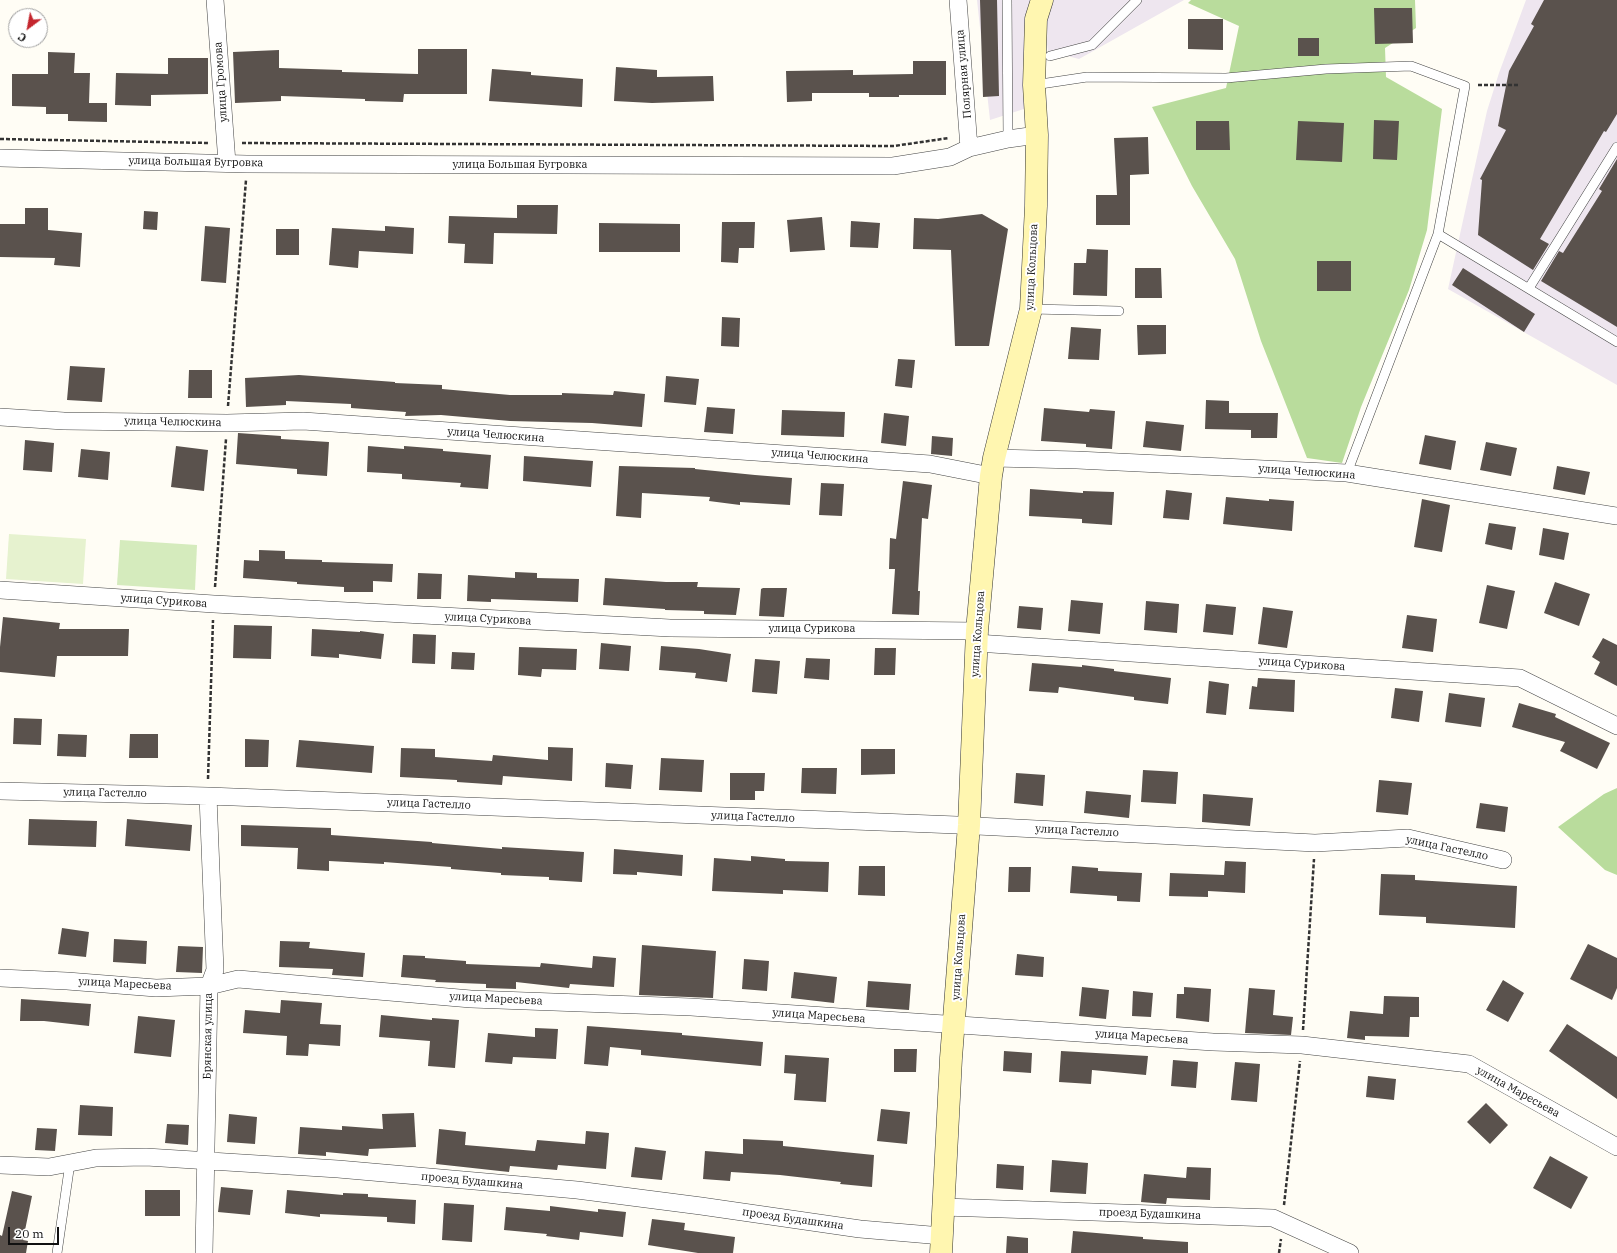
<!DOCTYPE html>
<html>
<head>
<meta charset="utf-8">
<style>
  body { margin:0 }
  #map { position:relative; width:1617px; height:1253px; overflow:hidden; background:#fffdf5; font-family:"IBM Plex Serif",serif }
  canvas { display:block }
  .north { position:absolute; left:8px; top:8px; width:40px; height:40px; box-sizing:border-box; background:#fff; border:1px solid #a0a0a0; border-radius:50%; rotate:212deg; font-size:11px; font-weight:700; line-height:16px; text-align:center; color:#111 }
  .north::after { content:''; display:block; margin:auto; width:14px; height:18px; background:#c4262e; clip-path:polygon(50% 0,100% 100%,50% 72%,0 100%) }
  .scale { position:absolute; left:8px; top:1227px; width:51px; height:18px; box-sizing:border-box; border:2px solid #111; border-top:0; padding-left:5px; font-size:12px; line-height:14px; white-space:nowrap; color:#111; -webkit-text-stroke:3px #fff; paint-order:stroke }
</style>
</head>
<body>
<div id="map">
<canvas width="1617" height="1253"></canvas>
<div class="north">С</div>
<div class="scale">20 m</div>
</div>
<script>
const ctx = document.querySelector('canvas').getContext('2d');
ctx.lineJoin = 'round';
function paint(path, color) {
  ctx.fillStyle = color;
  ctx.fill(path, 'evenodd');
}
function toPath(rows) {
  const path = new Path2D();
  for (const r of rows) {
    path.moveTo(r[0], r[1]);
    for (let i = 2; i < r.length; i += 2) path.lineTo(r[i], r[i + 1]);
  }
  return path;
}
function stroke(path, color, width, dash) {
  ctx.strokeStyle = color;
  ctx.lineWidth = width;
  ctx.lineCap = dash ? 'butt' : 'round';
  ctx.setLineDash(dash || []);
  ctx.stroke(path);
}
function label(font, color, halo, rows, align = 'center') {
  ctx.font = font + ' "IBM Plex Serif",serif';
  ctx.lineWidth = 4;
  ctx.setLineDash([]);
  ctx.textBaseline = 'middle';
  ctx.strokeStyle = halo;
  ctx.fillStyle = color;
  for (const [text, x, y, turn = 0] of rows) {
    ctx.save();
    ctx.translate(x, y);
    ctx.rotate((+turn || 0) * Math.PI / 180);
    ctx.textAlign = isNaN(turn) ? turn : align;
    if (halo) ctx.strokeText(text, 0, 0);
    ctx.fillText(text, 0, 0);
    ctx.restore();
  }
}
paint(toPath([
  [977,0,1031,0,1027,108,990,120],
  [1049,0,1184,0,1079,59,1048,51,1044,23],
  [1526,0,1617,0,1617,385,1448,289,1487,111,1499,73]
]), '#eee6ef');
paint(toPath([
  [120,540,197,545,195,590,117,585]
]), '#d5ebbd');
paint(toPath([
  [1191,0,1415,0,1416,28,1385,48,1386,77,1442,109,1427,230,1409,290,1361,407,1342,463,1307,458,1261,341,1235,259,1192,186,1152,107,1226,88,1239,26,1188,3],
  [1617,788,1617,875,1605,870,1558,827,1604,794]
]), '#b9dc9c');
paint(toPath([
  [9,534,86,539,83,584,6,579]
]), '#e6f2cf');
paint(toPath([
  [980,0,997,0,999,96,983,97],
  [1544,0,1617,0,1617,114,1606,132,1604,131,1540,239,1549,244,1533,270,1478,235,1482,180,1480,179,1506,130,1498,126,1509,71,1534,26,1531,24],
  [1374,8,1412,8,1413,43,1375,44],
  [1188,19,1223,19,1223,50,1188,49],
  [1298,38,1319,38,1319,56,1298,56],
  [418,49,467,49,467,94,404,94,403,102,365,101,365,99,281,96,281,101,235,103,233,52,279,50,279,68,342,70,342,72,418,74],
  [48,52,75,53,74,73,90,73,89,103,107,103,107,122,68,121,68,114,46,114,46,107,12,106,12,74,48,74],
  [168,58,208,58,208,94,151,95,151,106,115,105,116,73,168,74],
  [913,61,946,61,946,95,899,95,899,97,869,97,869,93,812,93,812,101,787,102,786,71,853,70,853,75,913,74],
  [616,67,657,70,657,77,713,76,714,101,652,103,614,101],
  [492,69,531,72,531,75,583,79,582,107,489,101],
  [1374,120,1399,121,1397,160,1373,159],
  [1196,121,1229,121,1230,150,1196,150],
  [1298,121,1344,123,1342,162,1296,160],
  [1148,137,1149,174,1130,175,1130,225,1096,225,1096,195,1117,195,1114,138],
  [1617,159,1617,327,1541,281,1559,251,1563,253,1602,191,1599,189],
  [517,205,558,205,557,234,494,233,493,264,464,263,465,244,448,243,449,216,517,218],
  [25,208,48,208,48,230,82,233,80,267,54,265,55,258,0,257,0,224,25,224],
  [144,211,158,212,157,230,143,229],
  [982,214,1008,229,989,346,955,346,951,250,913,249,914,218,938,219],
  [822,217,825,250,790,252,787,220],
  [851,221,880,223,878,248,850,247],
  [722,222,755,222,754,248,739,248,738,263,721,262],
  [599,223,680,224,680,252,599,252],
  [205,226,230,228,226,283,201,281],
  [385,226,414,228,413,254,359,251,358,268,329,265,332,228,385,231],
  [276,229,299,229,299,255,276,255],
  [1087,249,1108,250,1107,296,1073,295,1074,263,1086,263],
  [1317,261,1351,261,1351,291,1317,291],
  [1135,268,1161,268,1162,298,1135,298],
  [1463,268,1535,314,1524,332,1452,285],
  [722,317,740,318,739,347,721,346],
  [1137,325,1166,325,1166,354,1138,355],
  [1071,327,1101,329,1099,360,1068,359],
  [898,359,915,360,912,388,895,386],
  [70,366,105,368,102,402,67,400],
  [189,370,212,370,212,398,188,398],
  [299,375,395,382,395,383,442,385,442,389,510,395,562,395,562,393,613,395,614,391,645,394,642,427,592,423,510,421,441,415,405,416,406,412,351,408,351,404,286,401,286,405,246,407,245,378],
  [666,376,699,379,696,405,664,402],
  [1206,400,1229,401,1229,413,1278,413,1277,438,1251,438,1251,430,1205,429],
  [707,407,735,409,733,434,704,432],
  [1044,408,1089,412,1090,409,1115,411,1112,449,1086,447,1086,444,1041,441],
  [782,410,845,412,844,437,781,435],
  [884,413,909,416,906,446,881,443],
  [1146,421,1184,425,1181,451,1143,447],
  [238,433,281,436,281,439,329,442,327,476,297,474,297,469,236,464],
  [1425,435,1456,441,1451,470,1419,464],
  [932,436,953,438,952,456,931,454],
  [25,440,54,443,52,472,23,470],
  [1486,442,1517,448,1511,476,1480,470],
  [176,446,208,450,204,491,171,487],
  [368,446,404,449,404,446,443,449,443,451,491,455,488,489,460,487,461,483,402,479,402,474,367,472],
  [81,449,110,452,108,480,78,477],
  [524,456,593,461,591,487,523,481],
  [619,466,695,468,695,469,755,475,792,478,790,505,740,502,740,505,709,501,710,497,642,493,641,518,616,516],
  [1557,466,1590,472,1585,495,1553,489],
  [903,481,932,485,928,519,922,518,918,591,920,591,919,615,892,614,895,569,889,569,890,538,896,539],
  [821,483,844,484,842,516,819,515],
  [1030,489,1083,493,1083,491,1114,492,1112,525,1082,523,1082,519,1029,516],
  [1166,490,1192,493,1189,520,1163,518],
  [1226,497,1269,501,1269,499,1294,501,1292,531,1223,524],
  [1422,499,1450,505,1442,552,1414,547],
  [1489,523,1516,527,1512,550,1485,544],
  [1543,528,1569,533,1564,560,1539,555],
  [259,550,285,551,285,559,322,560,322,562,393,564,392,582,373,581,373,592,344,592,344,587,297,584,297,582,243,578,244,560,259,561],
  [515,572,537,573,537,578,579,579,578,602,491,599,491,602,467,601,468,575,515,578],
  [418,573,442,574,441,599,417,599],
  [605,578,666,582,698,582,697,587,740,588,736,615,704,614,704,611,665,610,665,609,603,605],
  [1555,582,1590,594,1579,626,1544,613],
  [1487,585,1515,591,1507,629,1479,623],
  [763,588,787,588,784,617,759,616,761,589],
  [1071,600,1103,603,1100,634,1068,631],
  [1146,601,1179,604,1177,633,1144,630],
  [1206,604,1236,607,1233,635,1203,632],
  [1019,606,1043,608,1041,630,1017,628],
  [1263,607,1293,611,1287,648,1258,644],
  [1407,615,1437,619,1433,652,1402,648],
  [3,617,60,623,59,629,129,629,128,656,57,656,55,677,0,672,0,647],
  [234,625,272,626,271,659,233,658],
  [312,629,360,632,360,631,384,634,381,659,339,654,339,658,311,656],
  [413,634,436,635,435,664,412,663],
  [1603,638,1617,645,1617,686,1594,674,1600,662,1592,657],
  [601,643,631,646,629,671,599,669],
  [661,646,699,649,731,654,727,682,695,678,696,673,659,670],
  [519,647,577,649,576,670,542,669,541,677,518,675],
  [875,648,896,648,895,675,874,675],
  [452,652,475,653,474,670,451,669],
  [806,658,830,659,829,680,804,678],
  [755,659,780,661,777,694,752,692],
  [1032,663,1082,667,1082,665,1114,669,1114,671,1171,678,1168,704,1134,700,1134,697,1059,687,1058,693,1029,691],
  [1258,678,1295,680,1294,712,1249,709,1252,686,1257,687],
  [1209,681,1229,684,1226,715,1206,713],
  [1395,688,1423,691,1419,722,1391,718],
  [1449,693,1485,698,1481,727,1445,722],
  [1519,703,1556,714,1555,717,1610,743,1597,769,1560,751,1565,742,1512,727],
  [14,718,42,719,41,745,13,744],
  [58,734,87,735,86,757,57,756],
  [130,734,158,734,158,758,129,758],
  [245,739,269,740,268,767,245,767],
  [299,740,374,746,372,773,296,767],
  [548,747,573,748,572,781,503,776,502,785,457,782,457,780,400,777,401,748,435,749,435,757,492,761,493,755,548,760],
  [861,749,895,749,895,774,861,775],
  [661,758,704,760,702,792,659,790],
  [606,763,633,765,631,789,605,787],
  [802,768,837,768,836,794,801,793],
  [1143,770,1178,772,1176,804,1141,802],
  [730,773,765,773,764,791,755,791,755,800,730,800],
  [1016,773,1045,775,1043,806,1014,803],
  [1379,780,1412,783,1408,815,1376,812],
  [1086,791,1131,795,1129,818,1084,813],
  [1203,794,1253,798,1250,826,1202,822],
  [1480,803,1508,807,1505,832,1476,828],
  [29,819,97,821,96,847,28,845],
  [127,819,192,825,190,851,125,846],
  [241,825,331,828,331,835,432,842,432,843,502,849,502,847,584,852,582,882,549,880,549,877,501,875,501,873,451,869,451,867,384,862,384,864,329,861,329,871,297,869,298,848,241,846],
  [614,849,683,855,682,876,637,872,637,875,613,874],
  [751,856,785,859,785,861,829,862,828,892,783,890,783,894,712,891,714,858,751,861],
  [1225,861,1246,862,1245,893,1208,891,1208,897,1169,896,1170,873,1224,875],
  [859,866,885,866,885,896,858,895],
  [1072,866,1098,868,1098,871,1142,873,1140,902,1117,901,1117,896,1070,893],
  [1009,867,1031,867,1030,892,1008,892],
  [1381,874,1415,875,1415,880,1517,886,1515,928,1426,923,1426,917,1379,915],
  [62,928,89,932,86,957,58,954],
  [114,939,147,941,146,964,113,962],
  [280,941,310,942,309,948,365,953,363,977,332,975,333,969,279,967],
  [1588,944,1617,958,1617,988,1612,1000,1570,979],
  [642,945,716,951,713,998,639,995],
  [178,946,203,947,202,973,176,972],
  [1017,954,1044,957,1043,977,1015,975],
  [403,955,425,956,425,958,466,961,466,964,540,967,541,963,592,968,593,956,616,958,614,987,570,984,569,988,516,982,516,989,486,988,486,984,435,982,436,980,401,977],
  [744,959,769,961,767,991,742,989],
  [794,972,837,977,834,1003,791,998],
  [1503,980,1524,993,1508,1022,1486,1010],
  [868,981,911,984,909,1010,866,1007],
  [1082,987,1109,990,1106,1019,1079,1016],
  [1184,987,1211,989,1209,1022,1176,1018,1177,994,1184,994],
  [1249,988,1275,990,1273,1015,1293,1017,1291,1035,1245,1033],
  [1133,991,1153,993,1151,1017,1132,1016],
  [1384,996,1419,997,1419,1017,1410,1017,1409,1037,1365,1036,1365,1040,1347,1038,1350,1011,1383,1014],
  [21,999,91,1004,89,1026,44,1021,20,1021],
  [281,1000,322,1003,320,1024,341,1025,340,1046,309,1044,308,1056,286,1055,287,1036,243,1033,245,1010,280,1013],
  [381,1015,432,1020,432,1018,459,1020,455,1068,428,1066,430,1041,379,1037],
  [138,1016,175,1020,171,1057,134,1053],
  [1567,1024,1617,1057,1617,1099,1549,1051],
  [587,1026,682,1033,682,1035,763,1042,761,1066,641,1055,641,1050,610,1047,608,1066,584,1064],
  [535,1028,558,1029,556,1059,513,1057,512,1064,485,1062,488,1033,535,1037],
  [894,1049,917,1049,916,1072,894,1072],
  [1004,1051,1032,1053,1031,1073,1003,1071],
  [1061,1051,1148,1056,1146,1075,1092,1070,1091,1084,1059,1082],
  [785,1055,829,1058,826,1102,794,1100,796,1074,784,1073],
  [1173,1060,1198,1062,1196,1088,1171,1086],
  [1235,1062,1260,1064,1257,1102,1231,1100],
  [1368,1076,1396,1079,1394,1100,1366,1097],
  [1486,1103,1508,1125,1490,1144,1467,1122],
  [80,1105,113,1107,112,1136,78,1135],
  [881,1109,910,1112,907,1144,877,1141],
  [414,1113,416,1147,369,1149,368,1156,326,1152,326,1156,298,1154,300,1127,342,1130,342,1126,383,1129,382,1114],
  [229,1114,257,1117,255,1144,227,1142],
  [167,1124,189,1125,188,1145,165,1143],
  [37,1128,57,1129,55,1151,35,1150],
  [439,1129,466,1132,465,1145,535,1151,537,1140,585,1144,586,1131,609,1133,606,1169,558,1165,557,1170,510,1166,509,1172,436,1164],
  [743,1139,783,1141,783,1146,874,1155,872,1187,840,1184,841,1182,780,1175,731,1172,730,1181,703,1179,705,1151,743,1154],
  [635,1147,666,1151,662,1180,631,1177],
  [1550,1156,1588,1177,1571,1209,1533,1188],
  [1052,1160,1088,1163,1086,1194,1050,1192],
  [997,1164,1024,1166,1023,1190,996,1188],
  [1187,1167,1211,1168,1210,1200,1167,1198,1166,1204,1141,1202,1144,1174,1186,1178],
  [221,1187,253,1190,250,1215,218,1212],
  [145,1190,180,1190,180,1216,145,1216],
  [287,1190,343,1195,343,1193,368,1194,368,1197,416,1200,415,1224,387,1222,387,1217,320,1214,320,1217,285,1213],
  [12,1191,32,1196,23,1240,28,1241,26,1253,0,1253,0,1235,2,1236],
  [444,1203,474,1205,472,1242,442,1240],
  [550,1206,598,1212,598,1209,626,1212,623,1237,580,1232,579,1240,546,1236,547,1234,504,1230,506,1207,550,1211],
  [652,1219,685,1223,684,1230,735,1237,733,1253,698,1253,648,1245],
  [1073,1231,1143,1237,1143,1239,1188,1242,1188,1253,1071,1253],
  [1007,1236,1028,1238,1028,1253,1006,1253]
]), '#5a524d');
const lane = toPath([
  [1007,0,1008,139],
  [1050,56,1092,45,1137,0],
  [1034,85,1087,77,1226,78,1326,69,1411,66,1465,86,1438,234,1347,473],
  [1438,234,1617,342],
  [1529,288,1617,147],
  [1031,309,1119,311],
  [57,1253,70,1163]
]);
const street = toPath([
  [215,0,227,163],
  [958,0,969,148],
  [0,158,247,164,893,166,950,157,969,148,1008,139,1037,135],
  [0,417,64,421,227,423,303,421,930,464,991,476],
  [994,458,1077,460,1347,473,1617,516],
  [0,590,214,604,670,628,977,631],
  [976,643,1520,678,1617,726],
  [0,791,208,796,957,825,1315,843,1408,838,1503,860],
  [0,978,67,981,156,988,209,986,238,979,471,999,691,1007,1213,1042,1302,1045,1469,1064,1617,1147],
  [0,1165,49,1167,96,1158,146,1157,338,1169,577,1190,701,1206,860,1229,942,1236],
  [943,1207,1273,1218,1350,1253],
  [204,1253,209,986,215,970,208,796]
]);
const secondary = toPath([
  [941,1253,951,1058,969,825,977,631,991,476,994,458,1031,309,1036,206,1037,135,1034,85,1036,19,1042,0]
]);
stroke(lane, '#444', 10);
stroke(street, '#444', 18);
stroke(secondary, '#333', 23);
stroke(toPath([
  [1478,85,1519,85],
  [0,139,209,143],
  [242,143,894,146,949,138],
  [228,406,246,180],
  [215,587,226,439],
  [208,779,213,620],
  [1303,1030,1314,859],
  [1284,1205,1300,1061],
  [1279,1253,1281,1239]
]), '#333', 2.5, [4, 2]);
stroke(lane, '#fff', 9);
stroke(street, '#fff', 17);
stroke(secondary, '#fff6b0', 22);
label('11px', '#111', '#fff', [
  ["Полярная улица",964,74,-95],
  ["улица Громова",221,82,-94],
  ["улица Большая Бугровка",196,162,1],
  ["улица Большая Бугровка",520,165],
  ["улица Кольцова",1032,267,-87],
  ["улица Челюскина",173,422,1],
  ["улица Челюскина",496,435,4],
  ["улица Челюскина",820,456,4],
  ["улица Челюскина",1307,472,4],
  ["улица Сурикова",164,601,4],
  ["улица Сурикова",488,619,3],
  ["улица Сурикова",812,629],
  ["улица Кольцова",978,634,-86],
  ["улица Сурикова",1302,664,4],
  ["улица Гастелло",105,793,1],
  ["улица Гастелло",429,804,2],
  ["улица Гастелло",753,817,2],
  ["улица Гастелло",1077,831,3],
  ["улица Гастелло",1447,848,12],
  ["улица Кольцова",959,957,-86],
  ["улица Маресьева",125,984,3],
  ["улица Маресьева",496,999,3],
  ["улица Маресьева",819,1016,4],
  ["Брянская улица",208,1036,-89],
  ["улица Маресьева",1142,1037,4],
  ["улица Маресьева",1518,1092,29],
  ["проезд Будашкина",472,1181,5],
  ["проезд Будашкина",1150,1214,2],
  ["проезд Будашкина",793,1219,8]
]);
</script>
</body>
</html>
